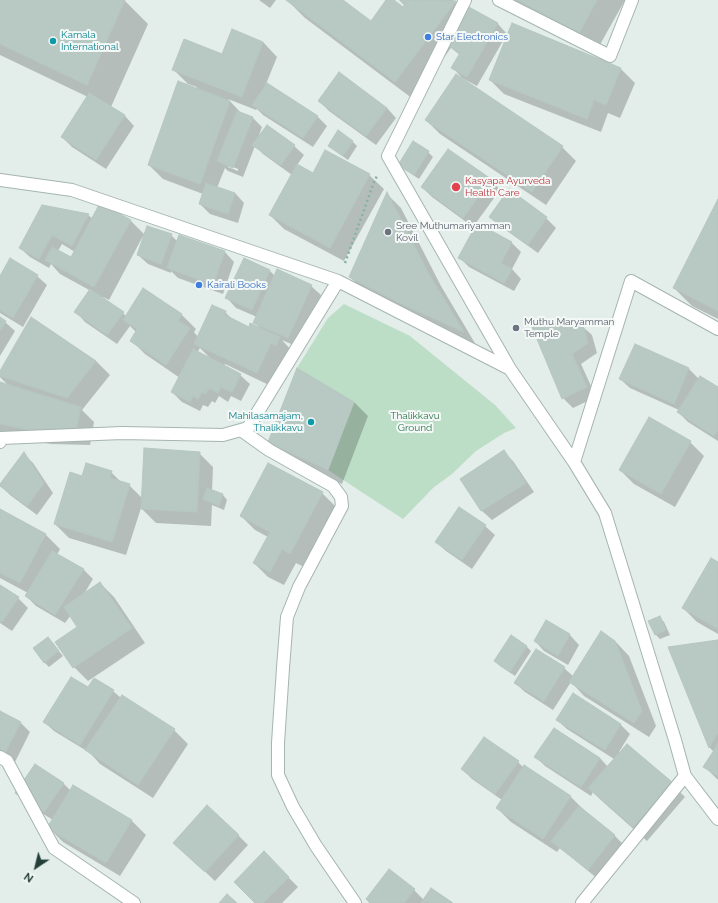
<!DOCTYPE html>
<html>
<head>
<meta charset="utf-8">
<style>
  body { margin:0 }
  #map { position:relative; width:718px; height:903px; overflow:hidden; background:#e3ede9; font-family:Raleway,sans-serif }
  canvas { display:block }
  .north { position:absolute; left:16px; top:847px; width:40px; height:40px; -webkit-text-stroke:3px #f4f9f7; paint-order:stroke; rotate:215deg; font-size:11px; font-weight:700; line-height:16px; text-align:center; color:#223f38 }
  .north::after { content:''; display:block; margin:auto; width:14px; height:18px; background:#223f38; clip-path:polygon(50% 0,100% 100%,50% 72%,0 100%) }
</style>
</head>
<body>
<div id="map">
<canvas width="718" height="903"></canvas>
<div class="north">N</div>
</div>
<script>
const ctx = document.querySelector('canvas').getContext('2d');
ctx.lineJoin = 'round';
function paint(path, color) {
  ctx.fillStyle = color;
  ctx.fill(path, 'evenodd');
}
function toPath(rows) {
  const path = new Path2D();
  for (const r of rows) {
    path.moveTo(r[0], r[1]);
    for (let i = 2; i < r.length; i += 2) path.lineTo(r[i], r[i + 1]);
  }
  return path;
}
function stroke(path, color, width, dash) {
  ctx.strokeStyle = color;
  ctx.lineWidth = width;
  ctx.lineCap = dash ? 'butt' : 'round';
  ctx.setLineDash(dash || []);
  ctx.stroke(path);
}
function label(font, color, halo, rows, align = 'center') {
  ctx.font = font + ' Raleway,sans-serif';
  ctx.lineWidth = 4;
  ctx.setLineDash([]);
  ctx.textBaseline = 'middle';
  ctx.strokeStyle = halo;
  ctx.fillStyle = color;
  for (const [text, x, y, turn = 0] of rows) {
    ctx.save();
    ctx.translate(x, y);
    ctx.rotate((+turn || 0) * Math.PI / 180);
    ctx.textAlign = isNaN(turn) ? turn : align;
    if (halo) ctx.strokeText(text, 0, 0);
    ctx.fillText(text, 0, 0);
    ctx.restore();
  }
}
paint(toPath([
  [344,304,410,336,495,405,516,428,504,433,476,451,452,474,434,487,403,519,328,470,354,402,297,368,328,318]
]), '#bcdec6');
paint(toPath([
  [0,0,124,0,148,24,111,107,125,116,134,126,106,169,72,147,62,137,88,97,0,55],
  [259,0,276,0,270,8],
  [287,0,341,0,371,22,388,0,392,0,404,8,405,6,399,0,453,0,465,12,468,7,498,24,507,34,477,86,462,78,453,68,460,55,451,48,413,99,305,18],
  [505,0,625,0,597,50],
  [263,42,277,57,266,84,317,116,327,126,313,147,263,115,257,109,256,110,228,99,242,114,253,118,262,127,259,135,294,146,304,155,297,165,313,174,369,175,384,189,344,261,284,229,270,215,292,175,263,154,255,146,243,177,228,171,225,168,217,188,235,193,244,203,238,223,210,214,200,204,203,194,163,179,149,165,197,87,188,84,174,70,223,55],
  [228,165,238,169,238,171,228,167],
  [620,68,635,83,620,118,608,113,601,132,504,94,490,80],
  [319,101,387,108,396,118,376,145,329,111],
  [426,120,562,147,576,161,546,205,440,134],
  [353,142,357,146,348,160,334,150,329,145],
  [448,150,491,180,500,190,473,227,432,197,422,187],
  [428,152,433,157,419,179,404,169,399,164],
  [510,191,546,218,556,228,538,253,500,226,491,217],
  [387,194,401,208,441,286,476,345,421,320,364,291,350,277],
  [718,202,718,319,692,306,674,288],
  [88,215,93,219,130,220,145,235,171,235,177,241,179,236,225,252,234,262,223,294,178,278,171,271,171,273,148,264,138,255,144,237,143,236,109,300,103,297,102,299,123,313,126,316,143,290,182,315,196,329,194,332,198,337,225,312,233,320,250,328,261,329,255,323,257,317,236,308,227,298,270,271,275,276,311,286,321,295,298,347,282,340,293,352,271,386,225,364,224,366,240,375,250,384,241,401,231,396,228,402,219,396,215,403,212,401,208,407,203,405,200,411,182,402,172,392,180,378,145,354,131,340,136,332,130,326,117,344,85,322,76,312,91,291,60,274,51,264,49,268,30,257,20,248],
  [62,244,75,252,71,258,58,251],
  [200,348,211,359,197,353],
  [511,242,521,252,512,269,521,279,514,291,469,267,459,257],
  [37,276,47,285,23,327,0,313,0,278],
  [0,318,5,322,15,331,0,356],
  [32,318,96,361,110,375,82,410,94,422,90,445,51,444,6,436,0,445,0,383,9,386,0,377,0,373],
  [531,321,582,326,592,335,597,353,581,364,596,397,573,408,563,398],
  [636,345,689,369,699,379,718,388,718,441,688,422,678,412,679,410,630,388,620,379],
  [354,402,368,416,342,484,283,456,269,442],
  [690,442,704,456,675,507,634,484,620,470],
  [503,451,513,461,534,492,492,520,482,511,461,479],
  [199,453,213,467,212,491,223,495,227,500,224,510,212,505,211,526,156,523,141,508,126,555,69,538,55,524,83,477,111,472,122,483,129,485,142,498],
  [24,454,33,463,53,493,37,515,10,495,0,485],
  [322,493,336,507,304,567,296,563,284,585,268,577,254,563,268,537,255,530,241,516],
  [0,510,46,535,60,549,57,555,84,570,93,579,84,594,100,583,114,597,145,643,88,681,74,667,79,627,71,615,65,623,36,606,26,596,28,593,0,578],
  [485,526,495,535,472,569,446,551,436,542],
  [718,564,718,634,697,622,683,608],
  [0,586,18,598,28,608,12,631,0,623],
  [659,617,664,622,670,635,660,639,655,634],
  [546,621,570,635,579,645,568,665,544,651,535,641],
  [511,636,527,647,531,651,515,676,500,666,495,661],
  [48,638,63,656,49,667,44,662],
  [615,641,629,656,656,726,649,737,584,696,571,682,553,710,525,692,515,683,564,668,574,677],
  [718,641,718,780,705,767,714,752,710,748,670,647],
  [88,689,113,691,121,698,122,696,174,730,188,744,153,798,100,764,90,753,54,731,44,722],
  [573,695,621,725,630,734,619,752,671,783,685,797,647,841,603,802,593,792,591,796,545,766,536,757,600,758,608,767,614,759,567,729,557,720],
  [0,712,21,723,30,732,15,762,0,754],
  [518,762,524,768,525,766,571,797,585,811,584,812,615,836,624,845,598,879,560,848,557,852,511,822,497,808,502,800,472,779,462,769],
  [63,783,71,791,132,821,146,835,120,876,63,842,49,828,53,820,26,803],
  [238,835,248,845,215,881,184,852],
  [264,853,298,887,282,903,256,903],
  [414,890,424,900,451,903,370,903]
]), '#0003');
const building = toPath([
  [0,0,125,0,87,85,0,44,0,0],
  [286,0,343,0,371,21,386,0,394,0,403,7,405,4,400,0,456,1,395,82,286,0],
  [518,0,597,0,579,33,518,0],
  [467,6,498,23,467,77,451,68,460,53,446,44,467,6],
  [512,23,621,68,606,105,594,100,587,119,489,80,512,23],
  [232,29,263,42,242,97,172,70,184,39,222,54,232,29],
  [339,72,387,108,366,136,318,101,339,72],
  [456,74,563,146,532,192,425,120,456,74],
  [178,81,230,101,200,184,148,165,178,81],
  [267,83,318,116,303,138,252,105,267,83],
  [89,93,125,115,96,160,61,137,89,93],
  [237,111,253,117,233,168,217,161,237,111],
  [267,125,295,145,281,165,252,145,267,125],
  [338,130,353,141,343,156,328,146,338,130],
  [413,141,429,151,414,175,398,165,413,141],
  [448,149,491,179,463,218,421,187,448,149],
  [325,150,370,174,330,248,269,215,297,164,313,173,325,150],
  [206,183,235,193,228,214,199,204,206,183],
  [509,189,547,217,528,245,489,217,509,189],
  [387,192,427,271,464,332,406,306,349,277,387,192],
  [718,199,718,311,673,288,718,199],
  [100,203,131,220,94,287,45,260,52,247,71,257,100,203],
  [42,205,89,214,72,246,52,235,39,259,19,248,42,205],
  [477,223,512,242,501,263,512,269,504,283,458,258,477,223],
  [147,226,172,234,161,264,137,255,147,226],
  [179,235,225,251,213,285,167,268,179,235],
  [10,258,38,275,13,318,0,310,0,276,10,258],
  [244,258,270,270,252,310,225,298,244,258],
  [277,269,312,285,288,338,253,323,277,269],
  [143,288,182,314,178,321,190,328,166,365,130,341,137,329,123,320,143,288],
  [90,289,124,312,107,335,74,312,90,289],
  [212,305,226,311,225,315,249,327,250,323,280,337,276,346,271,343,257,373,194,344,212,305],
  [0,317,6,321,0,331,0,317],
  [31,317,96,361,67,398,0,376,0,371,31,317],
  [529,320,583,325,588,343,572,354,587,387,562,399,529,320],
  [635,344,689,368,674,404,619,379,635,344],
  [193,349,241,374,232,392,221,387,218,393,209,388,205,394,202,392,198,399,193,396,190,402,171,392,193,349],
  [297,368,354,402,328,470,268,442,297,368],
  [700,376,718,387,718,430,714,436,677,412,700,376],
  [0,382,81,407,76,431,36,431,0,424,0,382],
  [649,417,691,441,661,494,619,470,649,417],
  [144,448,200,452,197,512,141,509,144,448],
  [504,450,526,483,481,511,460,479,504,450],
  [24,452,44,483,27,506,0,486,0,484,24,452],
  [86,463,112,471,110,478,130,484,112,542,54,524,70,472,82,476,86,463],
  [268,463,323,492,290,554,282,549,270,572,253,563,270,532,240,516,268,463],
  [207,488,223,494,219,506,203,499,207,488],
  [459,507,486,525,462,560,435,542,459,507],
  [0,509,46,534,20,583,0,573,0,509],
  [52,551,84,569,55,615,25,596,52,551],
  [711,558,718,562,718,629,682,608,711,558],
  [100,582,132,628,73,668,55,642,77,627,64,607,100,582],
  [0,585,19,597,2,622,0,621,0,585],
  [660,616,666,630,655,635,648,621,660,616],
  [546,620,570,634,558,656,534,641,546,620],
  [601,631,615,641,642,711,634,723,569,682,601,631],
  [511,635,527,646,510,672,494,661,511,635],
  [48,637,59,651,44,663,33,648,48,637],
  [718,640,718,732,709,748,668,647,718,640],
  [536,649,565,667,544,701,514,683,536,649],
  [71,677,88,687,94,678,114,690,80,745,43,722,71,677],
  [573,693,621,724,605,750,556,720,573,693],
  [122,695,175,729,138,785,85,750,122,695],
  [0,711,21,722,5,753,0,750,0,711],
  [554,728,600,758,581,787,534,757,554,728],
  [484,737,519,761,495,794,461,769,484,737],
  [627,744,672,782,633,827,588,788,627,744],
  [718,744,718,776,703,767,718,744],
  [35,764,64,783,44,812,15,793,35,764],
  [524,765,571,796,543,839,496,808,524,765],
  [73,785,132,820,106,863,47,828,73,785],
  [207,805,239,835,205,872,173,843,207,805],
  [579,806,615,835,588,870,551,841,579,806],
  [264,851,289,877,263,903,255,903,234,882,264,851],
  [389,869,415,889,404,903,370,903,366,899,389,869],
  [431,888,453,903,421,903,431,888],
  [227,894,237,903,219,903,227,894]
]);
paint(building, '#b8c8c2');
stroke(building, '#b5c7c0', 1);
const street = toPath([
  [465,0,388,156,510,369,574,462,605,513,675,740,685,776,718,819],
  [499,0,610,56,632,0],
  [0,180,72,190,338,281,510,369],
  [241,430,269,450,333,486,341,497,342,506,299,587,287,617,283,668,278,743,278,775,293,807,316,846,355,903],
  [0,442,1,438,122,433,223,435,248,428,338,281],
  [574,462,631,281,718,329],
  [0,757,7,761,54,848,134,903],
  [582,903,685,776]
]);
stroke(street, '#a5b5b0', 14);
stroke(toPath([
  [345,263,374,182,377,176]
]), '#83b1a4', 2.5, [2, 3]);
stroke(street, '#fff', 12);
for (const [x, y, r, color] of [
  [428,37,4,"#3f7fe0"],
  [53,41,4,"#0f9aa8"],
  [456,187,5,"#e0444e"],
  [388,232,4,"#6b7280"],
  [199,285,4,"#3f7fe0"],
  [516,328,4,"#6b7280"],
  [311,422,4,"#0f9aa8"]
]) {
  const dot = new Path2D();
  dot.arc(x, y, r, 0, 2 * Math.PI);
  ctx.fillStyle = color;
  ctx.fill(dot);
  stroke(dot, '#f4f9f7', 1.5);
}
label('10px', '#0d838f', '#f4f9f7', [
  ["Kamala",61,35],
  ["International",61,47],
  ["Mahilasamajam,",303,416,"right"],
  ["Thalikkavu",303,428,"right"]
], 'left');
label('10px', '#366cbe', '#f4f9f7', [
  ["Star Electronics",436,37],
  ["Kairali Books",207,285]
], 'left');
label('10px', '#be3a42', '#f4f9f7', [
  ["Kasyapa Ayurveda",465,181],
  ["Health Care",465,193]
], 'left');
label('10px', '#5b616d', '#f4f9f7', [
  ["Sree Muthumariyamman",396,226],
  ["Kovil",396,238],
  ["Muthu Maryamman",524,322],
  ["Temple",524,334]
], 'left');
label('10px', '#2c764a', '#f4f9f7', [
  ["Thalikkavu",415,416],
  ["Ground",415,428]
]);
</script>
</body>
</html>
